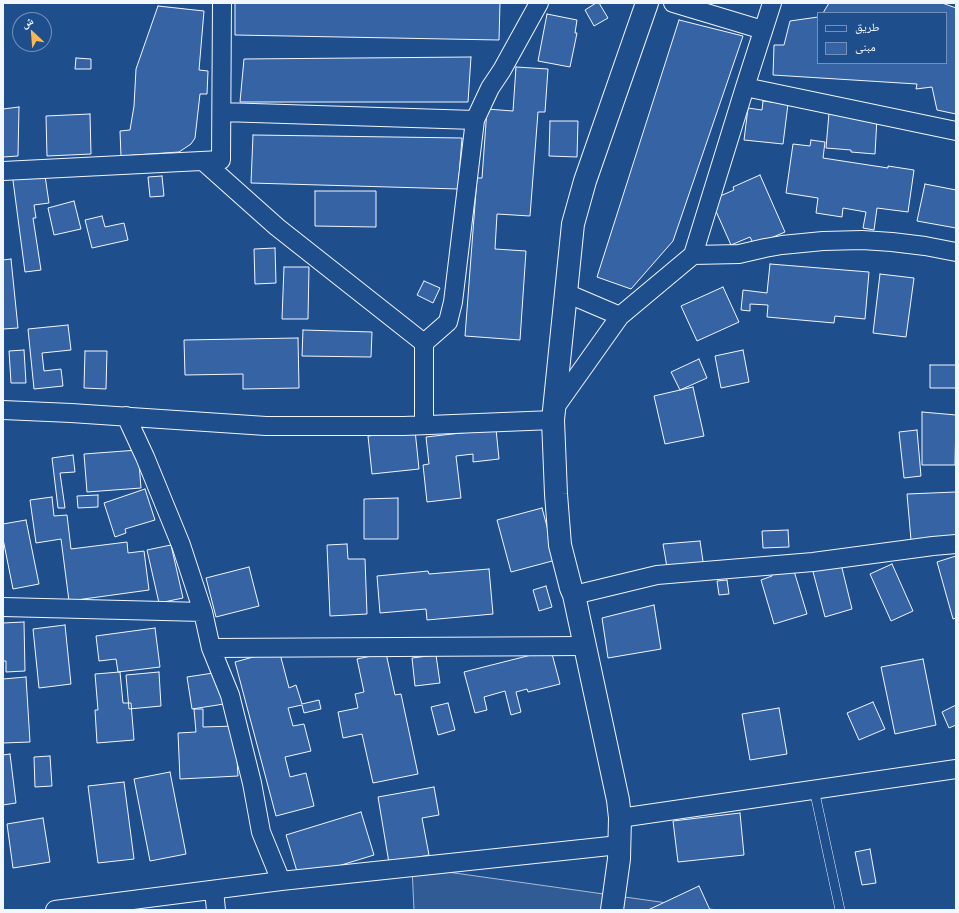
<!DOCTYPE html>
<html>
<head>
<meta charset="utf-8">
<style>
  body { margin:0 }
  #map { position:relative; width:959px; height:913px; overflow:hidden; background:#1f4e8c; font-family:"Public Sans","Noto Naskh Arabic",sans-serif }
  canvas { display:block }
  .frame { position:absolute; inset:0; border:4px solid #f2f6ff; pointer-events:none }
  .legend { position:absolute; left:817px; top:12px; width:130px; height:52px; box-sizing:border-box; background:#1f4e8c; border:1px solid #7391ba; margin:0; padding:5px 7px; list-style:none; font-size:12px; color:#f2f6ff }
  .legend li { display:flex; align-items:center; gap:8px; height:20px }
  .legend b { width:20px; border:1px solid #7391ba }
  .north { position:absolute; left:12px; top:12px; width:40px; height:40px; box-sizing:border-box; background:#1f4e8c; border:1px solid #7391ba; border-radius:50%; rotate:334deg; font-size:11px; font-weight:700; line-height:16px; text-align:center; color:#f2f6ff }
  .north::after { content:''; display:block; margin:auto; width:14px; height:18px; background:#ffb74d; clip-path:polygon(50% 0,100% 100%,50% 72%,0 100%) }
</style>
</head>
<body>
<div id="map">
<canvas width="959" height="913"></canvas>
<div class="frame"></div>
<ul class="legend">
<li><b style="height:5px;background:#1f4e8c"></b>طريق</li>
<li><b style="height:11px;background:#3563a3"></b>مبنى</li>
</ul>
<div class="north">ش</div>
</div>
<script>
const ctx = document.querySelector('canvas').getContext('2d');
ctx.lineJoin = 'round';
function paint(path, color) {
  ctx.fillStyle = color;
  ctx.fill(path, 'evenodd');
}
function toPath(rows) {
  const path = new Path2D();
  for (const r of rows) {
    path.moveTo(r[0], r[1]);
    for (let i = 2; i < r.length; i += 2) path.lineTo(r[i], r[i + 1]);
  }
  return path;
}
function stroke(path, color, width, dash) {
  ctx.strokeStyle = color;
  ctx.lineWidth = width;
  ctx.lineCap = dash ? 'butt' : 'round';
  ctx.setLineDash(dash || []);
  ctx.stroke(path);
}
const built = toPath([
  [412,867,717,910,414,910,412,867]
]);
paint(built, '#305b95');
stroke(built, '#a8bbd7', 1);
const building = toPath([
  [235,3,500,3,499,40,235,35,235,3],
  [596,3,599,3,608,18,594,26,585,10,596,3],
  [829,3,942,3,956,8,956,114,937,110,932,87,916,89,917,84,773,75,774,45,784,45,790,21,818,17,818,63,946,63,946,13,823,13,829,3],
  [158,6,204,11,199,70,208,71,207,94,200,94,195,138,191,144,179,152,121,156,120,131,130,130,134,106,136,69,158,6],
  [547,14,577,20,575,33,577,33,570,67,538,61,547,14],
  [679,20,743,36,673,241,631,289,597,277,679,20],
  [471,57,468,102,240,102,244,59,471,57],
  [76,58,91,59,91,69,75,69,76,58],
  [516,67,548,69,545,112,538,112,530,216,497,214,495,249,526,251,520,340,465,336,477,178,482,178,487,109,513,111,516,67],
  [763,101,788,104,783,144,744,140,748,108,762,110,763,101],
  [19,107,18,156,3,157,3,109,19,107],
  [829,113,877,118,875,154,851,152,851,150,826,148,829,113],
  [90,114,91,154,47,156,46,116,90,114],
  [550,121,578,121,577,157,549,156,550,121],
  [253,135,462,138,458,189,251,183,253,135],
  [811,140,825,142,823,158,888,168,888,166,914,170,908,212,877,208,874,230,863,228,866,212,843,208,842,217,816,213,818,198,786,193,793,144,810,146,811,140],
  [44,169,49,203,34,205,36,218,33,218,41,270,25,272,12,173,44,169],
  [760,175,785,232,754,245,750,237,731,245,711,200,734,190,733,187,760,175],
  [162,176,164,196,150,197,148,177,162,176],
  [925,184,956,190,956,228,917,221,925,184],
  [315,191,376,191,376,227,315,226,315,191],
  [74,201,81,229,54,235,48,208,74,201],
  [102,216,105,227,124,223,128,240,92,248,85,220,102,216],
  [275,248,276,283,255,284,254,249,275,248],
  [11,259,18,328,3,329,3,260,11,259],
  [770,264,869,272,865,319,835,316,834,323,767,317,768,305,750,304,750,311,741,310,743,290,767,293,770,264],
  [284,267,309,267,308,319,282,319,284,267],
  [880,274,914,278,906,337,873,333,880,274],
  [424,281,440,288,433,303,417,295,424,281],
  [723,287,739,322,697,341,681,306,723,287],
  [68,325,71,350,42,353,44,371,61,369,63,386,34,389,28,329,68,325],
  [303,330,372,332,371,357,302,356,303,330],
  [298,338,299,388,243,389,243,374,185,375,184,340,298,338],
  [24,350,26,383,11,383,9,351,24,350],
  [743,350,749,382,721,388,715,356,743,350],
  [85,351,107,351,106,389,84,388,85,351],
  [699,359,707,378,680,390,671,372,699,359],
  [930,365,956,365,956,388,930,388,930,365],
  [693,387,704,436,665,444,654,396,693,387],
  [922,412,956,415,955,465,922,465,922,412],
  [496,429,499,459,473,462,473,454,456,456,461,498,427,502,423,465,429,464,426,437,496,429],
  [415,430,419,469,372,474,368,436,415,430],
  [917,430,921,476,904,478,899,432,917,430],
  [138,450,141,488,87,492,84,454,138,450],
  [73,455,75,472,60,473,65,508,58,508,52,458,73,455],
  [145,489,155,520,125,529,126,533,115,537,104,503,145,489],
  [956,492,956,539,911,540,907,494,956,492],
  [98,495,98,507,78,508,77,496,98,495],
  [52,497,54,516,67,515,71,549,127,542,128,553,144,551,149,590,69,601,61,539,36,543,30,500,52,497],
  [398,498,398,539,364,539,364,499,398,498],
  [542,508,556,560,511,572,497,520,542,508],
  [26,520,39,584,13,589,3,539,3,524,26,520],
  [788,530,789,547,763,548,762,531,788,530],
  [700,541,704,568,668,573,663,544,700,541],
  [347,544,348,559,365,559,367,614,330,616,327,545,347,544],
  [171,545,183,598,159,603,147,550,171,545],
  [956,556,956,618,953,619,937,562,956,556],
  [840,560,852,609,825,617,812,568,840,560],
  [791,561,807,614,774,624,761,580,772,576,770,568,791,561],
  [892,564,913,611,891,621,870,574,892,564],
  [249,567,259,606,216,617,206,578,249,567],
  [489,569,493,614,427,620,426,609,380,613,377,576,428,571,429,574,489,569],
  [727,580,729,594,719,595,717,581,727,580],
  [546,586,552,607,539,611,533,590,546,586],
  [654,605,661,649,608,658,602,618,654,605],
  [24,622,25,671,6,672,6,661,3,661,3,623,24,622],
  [65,625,71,684,39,688,33,629,65,625],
  [155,628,160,667,118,672,116,659,99,661,96,636,155,628],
  [279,650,289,688,296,685,302,704,319,700,321,709,304,713,302,705,288,708,293,726,304,724,311,751,285,757,290,777,306,773,314,806,276,816,235,662,279,650],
  [551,650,560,684,528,692,527,689,516,692,521,712,511,715,505,691,484,697,487,710,475,713,464,672,551,650],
  [386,653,395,695,401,694,418,774,373,783,362,734,343,738,338,712,358,708,355,694,364,692,357,659,386,653],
  [436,655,440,683,415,686,412,658,436,655],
  [923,659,936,725,895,734,881,667,923,659],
  [120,672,123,703,131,703,134,740,97,743,95,710,98,710,95,674,120,672],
  [159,672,161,706,129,709,126,675,159,672],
  [220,672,224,704,192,709,187,677,220,672],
  [26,677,30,742,3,743,3,679,26,677],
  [873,702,885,729,859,740,847,713,873,702],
  [448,703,455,730,438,735,431,707,448,703],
  [956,705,956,725,949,728,942,712,956,705],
  [779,708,787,754,750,760,742,714,779,708],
  [194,709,203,709,203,727,235,726,238,776,180,779,178,733,196,732,194,709],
  [10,754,16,803,3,805,3,755,10,754],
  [50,756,52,786,35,787,34,757,50,756],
  [170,772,186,854,150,861,134,779,170,772],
  [124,782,134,859,98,863,88,786,124,782],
  [434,787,439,815,422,818,429,855,389,863,378,797,434,787],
  [361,812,374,855,299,878,286,835,361,812],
  [740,813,744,855,678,862,673,821,740,813],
  [43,818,50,862,13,868,7,824,43,818],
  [870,849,876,883,862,885,855,852,870,849],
  [699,886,710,910,648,910,699,886]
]);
paint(building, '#3563a3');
stroke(building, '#f2f6ff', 1);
const service = toPath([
  [814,789,840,910]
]);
const minor = toPath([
  [673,3,763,30],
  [745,87,956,131],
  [222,112,475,120],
  [203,161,277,227,424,343,424,425],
  [3,171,221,160,222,3],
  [693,255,745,87,772,3],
  [566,293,620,316],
  [424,343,448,322,453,302,475,120,490,88,502,70,539,3],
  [554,409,620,316,693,255,739,254,765,248,782,245,823,241,862,240,892,242,925,246,956,252],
  [3,410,71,413,266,426,404,426,553,420],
  [126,416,145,457,181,545,203,612,211,648,230,695,252,783,261,832,281,881],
  [574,595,657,575,813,562,933,546,956,544],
  [3,607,203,612],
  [211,648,585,646],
  [620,818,956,769],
  [214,890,216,910],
  [55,910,281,881,619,845]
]);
const secondary = toPath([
  [612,910,619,859,620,818,618,800,574,595,571,588,560,545,556,494,553,420,573,224,585,181,647,3]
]);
stroke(service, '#f2f6ff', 10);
stroke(minor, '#f2f6ff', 20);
stroke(secondary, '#f2f6ff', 24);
stroke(service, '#1f4e8c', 9);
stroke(minor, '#1f4e8c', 18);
stroke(secondary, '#1f4e8c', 22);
</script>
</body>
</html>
